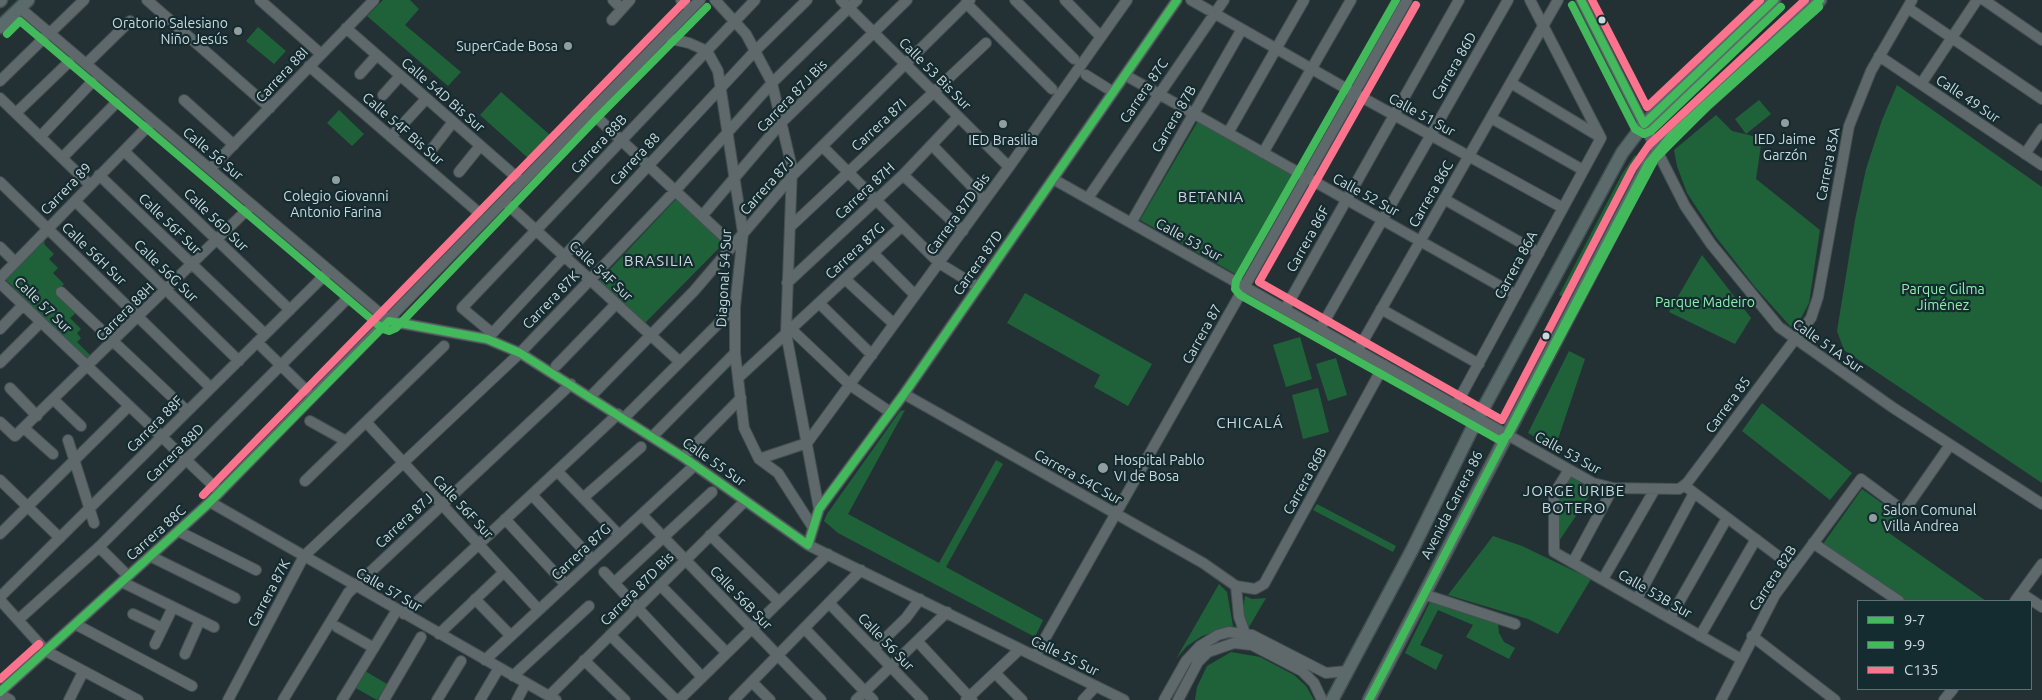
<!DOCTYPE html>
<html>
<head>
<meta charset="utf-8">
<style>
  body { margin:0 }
  #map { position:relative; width:2042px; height:700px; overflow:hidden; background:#243134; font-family:Ubuntu,sans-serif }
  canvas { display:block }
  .legend { position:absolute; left:1857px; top:600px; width:175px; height:90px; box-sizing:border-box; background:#142b30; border:1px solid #5e7175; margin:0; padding:6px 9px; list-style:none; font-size:15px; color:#ccd9dc }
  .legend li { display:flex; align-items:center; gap:10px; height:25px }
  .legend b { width:25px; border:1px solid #5e7175 }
</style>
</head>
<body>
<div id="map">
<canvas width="2042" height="700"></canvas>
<ul class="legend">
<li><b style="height:6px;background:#42b95a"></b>9-7</li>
<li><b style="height:6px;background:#42b95a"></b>9-9</li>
<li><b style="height:6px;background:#fc738d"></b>C135</li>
</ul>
</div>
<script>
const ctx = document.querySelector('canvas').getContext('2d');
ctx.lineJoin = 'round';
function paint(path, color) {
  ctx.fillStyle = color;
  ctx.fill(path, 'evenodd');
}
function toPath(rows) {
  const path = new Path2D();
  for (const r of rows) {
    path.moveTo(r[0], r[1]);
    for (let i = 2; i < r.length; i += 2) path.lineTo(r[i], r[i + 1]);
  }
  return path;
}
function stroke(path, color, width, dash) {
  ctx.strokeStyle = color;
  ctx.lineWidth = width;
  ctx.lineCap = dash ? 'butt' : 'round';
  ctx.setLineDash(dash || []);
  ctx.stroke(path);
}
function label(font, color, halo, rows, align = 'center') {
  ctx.font = font + ' Ubuntu,sans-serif';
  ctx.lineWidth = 4.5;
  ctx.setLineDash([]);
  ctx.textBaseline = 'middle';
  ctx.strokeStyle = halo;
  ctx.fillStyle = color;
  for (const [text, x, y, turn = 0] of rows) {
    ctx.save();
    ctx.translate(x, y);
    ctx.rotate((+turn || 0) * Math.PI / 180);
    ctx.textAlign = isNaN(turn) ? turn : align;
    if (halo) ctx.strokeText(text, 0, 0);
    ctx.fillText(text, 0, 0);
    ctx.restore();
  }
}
paint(toPath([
  [383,0,410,0,419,9,405,25,461,72,448,86,367,16],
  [258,27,286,51,274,64,246,41],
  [1897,85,2042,187,2042,483,1844,350,1837,331,1855,220,1866,169,1882,120],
  [501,92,550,135,528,158,480,115],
  [1759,100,1771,114,1746,134,1735,119],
  [339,110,364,134,352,146,327,123],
  [1716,115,1732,131,1757,137,1761,145,1756,179,1820,230,1809,303,1801,318,1791,327,1755,287,1716,237,1687,193,1677,166,1674,150],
  [1198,121,1294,176,1237,275,1140,220],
  [1635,155,1638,160,1624,180,1564,297,1559,295,1622,174],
  [677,198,724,243,645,323,599,281],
  [45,240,44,244,54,254,49,259,58,268,53,273,64,284,56,293,76,313,70,318,81,329,77,333,81,338,77,342,93,358,89,362,6,280],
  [1702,255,1751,318,1735,344,1669,312],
  [1025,293,1152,364,1128,406,1094,387,1100,375,1007,323],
  [1300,337,1312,379,1286,387,1273,345],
  [1569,351,1585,359,1555,448,1528,433],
  [1336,358,1347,395,1328,401,1316,364],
  [1318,388,1329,432,1303,439,1292,395],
  [1762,403,1852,473,1830,500,1742,431],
  [905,410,848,514,939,563,996,460,1003,464,946,567,1043,620,1035,637,838,533,824,521,827,514,900,411],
  [1569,476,1594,489,1559,541,1558,500,1559,490],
  [1862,489,1900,516,1889,533,1986,601,1904,601,1823,544],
  [1317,504,1396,546,1393,552,1313,510],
  [1493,536,1522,546,1591,579,1558,634,1528,619,1448,595],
  [1219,584,1227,592,1233,626,1202,636,1187,646,1176,659],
  [1245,596,1252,599,1266,598,1249,627,1243,613],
  [1430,602,1498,624,1499,633,1504,642,1515,648,1509,659,1466,637,1473,625,1438,610,1420,645,1443,655,1436,670,1405,653],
  [1231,652,1260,657,1294,675,1306,686,1314,700,1195,700,1197,687,1207,666],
  [365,671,387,684,377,700,354,687]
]), '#1f623a');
const minor = toPath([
  [147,0,270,108],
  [260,0,321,54],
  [613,0,622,9],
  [681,0,691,9],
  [715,0,746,34,772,83,792,168,786,333,819,509],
  [841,0,1009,167],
  [1015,0,1074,59],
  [1065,0,1101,37],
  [1191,0,1354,93,1563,208],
  [1530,0,1601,138],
  [1581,0,1685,206,1711,244,1779,327,1892,407,2042,504],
  [1984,0,2042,40],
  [966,3,1052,89],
  [20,8,389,321],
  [1908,8,2042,99],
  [612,20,630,0],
  [346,28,522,182],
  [50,33,84,0],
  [671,39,689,43,707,51,718,71,743,233,735,307,735,353,744,428,759,459,778,473,812,526],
  [1879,56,2042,165],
  [86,64,130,21],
  [309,66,478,212],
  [360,74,377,55],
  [1086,75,1113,92],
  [1125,75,1516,295],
  [0,81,44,38],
  [1511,83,1600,137],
  [1921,84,1977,0],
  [383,95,400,76],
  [0,98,90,185],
  [184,100,234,145],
  [590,111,733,245],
  [16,113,69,62],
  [1491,118,1583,170],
  [1228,133,1304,0],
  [40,137,92,82],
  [391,137,426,99],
  [932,145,985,200],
  [822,146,939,263,978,287],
  [432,149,453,122],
  [124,151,290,310],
  [1263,153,1351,0],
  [2025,154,2042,129],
  [62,158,116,103],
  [210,169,374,0],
  [459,172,480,146],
  [99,175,265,334],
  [903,175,963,231],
  [1053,179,1593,483,1613,488,1679,489,1687,483,1811,318,1818,297,1849,126,1871,71,1912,0],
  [0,182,211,388],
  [1088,198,1224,0],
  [1444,199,1539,253],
  [75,201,239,361],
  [504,201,680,362],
  [702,216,782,122,907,0],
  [1131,223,1242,29],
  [790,227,986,43],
  [0,247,15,262],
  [873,253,915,295],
  [0,278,153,121],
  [845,279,894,324],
  [0,283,220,492],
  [787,283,903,175,958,117],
  [61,292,187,411],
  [819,303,872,355],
  [1285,309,1459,0],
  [1381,309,1479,364],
  [389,321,487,339,520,353,683,457,808,545,1124,700],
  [0,329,23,305],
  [791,329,850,385,890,412],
  [1320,329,1508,0],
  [492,333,462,308,755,0],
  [487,339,756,50,807,0],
  [257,342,307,391],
  [1358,350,1558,0],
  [0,363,41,322],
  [556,366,616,304],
  [739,377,902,226],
  [10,388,37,416],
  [904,394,1203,563,1236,586],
  [591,396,694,291,793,175,970,0],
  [54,400,81,426],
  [1456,405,1601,138],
  [624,418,735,307],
  [310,421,346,441],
  [0,422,15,436,252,205],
  [366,422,539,610],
  [24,428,53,454],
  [652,437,735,353],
  [68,440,94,523],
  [683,457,741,398],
  [759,459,807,443,1009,167,1127,0],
  [1569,470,1554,494,1554,552,1741,659],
  [557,471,619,535],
  [0,480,60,538],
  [305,481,444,346],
  [1685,486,1794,568],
  [532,495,593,560],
  [583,498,641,447],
  [210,502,556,700],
  [642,515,821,700],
  [505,519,566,585],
  [178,531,256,570],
  [0,534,129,406],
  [710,535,779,602],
  [1813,543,1899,601],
  [808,545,819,509,904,394,1177,0],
  [99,547,128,576],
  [150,556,235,598],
  [1573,562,1613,488],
  [604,572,702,677],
  [1603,579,1655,489],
  [122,582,214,627],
  [614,583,712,492],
  [660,585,727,653],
  [1236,586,1255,589,1264,584,1384,365],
  [1236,586,1239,617,1246,636],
  [2021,593,2042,607],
  [1423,594,1515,624],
  [0,597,329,271],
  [475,599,511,636],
  [1637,599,1694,493],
  [0,600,46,651,138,700],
  [2015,601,2042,564],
  [829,603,923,700],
  [133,614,162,628],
  [404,614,618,414],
  [1670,618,1727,518],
  [18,620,99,547,346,300],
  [75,624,192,686],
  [337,627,374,648],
  [804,628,873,700],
  [439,634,504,572],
  [610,635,676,700],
  [1700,636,1756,539],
  [1752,636,1835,700],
  [918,642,972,700],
  [155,644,173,607],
  [874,649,906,618,920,599],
  [185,654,200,620],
  [1035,656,1407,0],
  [485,660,695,465],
  [584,660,625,700],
  [995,673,1022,700],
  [513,676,589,606],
  [752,682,770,700],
  [0,692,210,502,700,0],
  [0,694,10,700],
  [549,696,745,501],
  [69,700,83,672],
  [228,700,304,556,520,353,675,191,772,83,857,0],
  [283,700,348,593,571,384],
  [342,700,397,610],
  [384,700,421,637],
  [437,700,461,661],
  [480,700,499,668],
  [517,700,526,683],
  [679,700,828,554],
  [734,700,861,570],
  [856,700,947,612],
  [966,700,1020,649],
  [1083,700,1096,686],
  [1164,700,1186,661,1200,646,1218,635,1229,632,1252,635,1326,673,1347,671],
  [1178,700,1198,662,1208,652,1234,643,1252,645,1302,671,1314,683,1322,700],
  [1721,700,1775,595,1861,479,1904,511,1950,445],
  [1944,700,1953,689]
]);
const major = toPath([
  [0,1,1,0],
  [0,27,28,0],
  [1332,700,1412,550,1471,431,1622,153,1644,124,1774,0],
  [1369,700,1648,164,1671,136,1820,0]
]);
stroke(minor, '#434f51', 12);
stroke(major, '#434f51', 15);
stroke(minor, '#5f686a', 10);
stroke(major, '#5b6b6c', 12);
stroke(toPath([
  [1581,0,1644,124,1774,0],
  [0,692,210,502,389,321,487,339,520,353,683,457,808,545,819,509,904,394,1177,0],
  [1369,700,1648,164,1671,136,1820,0]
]), '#42b95a', 8);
stroke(toPath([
  [1396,0,1236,281,1235,289,1240,295,1499,440,1508,435,1655,159,1709,105,1819,7],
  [1572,5,1635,129,1644,134,1651,131,1781,7],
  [7,34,20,21,383,329,389,331,396,328,597,118,707,7]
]), '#42b95a', 8);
stroke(toPath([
  [1592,0,1647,107,1760,0],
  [1416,5,1259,282,1502,420,1633,168,1649,145,1805,0],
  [203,495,686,0],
  [0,679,39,644]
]), '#fc738d', 8);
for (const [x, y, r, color] of [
  [1602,20,4.5,"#ccd9dc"],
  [238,31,5,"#919ea1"],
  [568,46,5,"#919ea1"],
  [1785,123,5,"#919ea1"],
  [1003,124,5,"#919ea1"],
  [336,180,5,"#919ea1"],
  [1546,336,4.5,"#ccd9dc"],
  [1103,468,6,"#919ea1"],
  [1873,518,5,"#919ea1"]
]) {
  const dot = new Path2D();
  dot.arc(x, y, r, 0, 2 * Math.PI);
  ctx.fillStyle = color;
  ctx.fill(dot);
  stroke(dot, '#142b30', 2);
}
label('14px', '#ccd9dc', '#142b30', [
  ["Oratorio Salesiano",228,23,"right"],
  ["Niño Jesús",228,39,"right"],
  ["SuperCade Bosa",558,46,"right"],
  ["IED Jaime",1785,139],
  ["Garzón",1785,155],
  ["IED Brasilia",1003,140],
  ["Colegio Giovanni",336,196],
  ["Antonio Farina",336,212],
  ["Hospital Pablo",1114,460,"left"],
  ["VI de Bosa",1114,476,"left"],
  ["Salon Comunal",1883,510,"left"],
  ["Villa Andrea",1883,526,"left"]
]);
label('14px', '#ccd9dc', '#142b30', [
  ["Carrera 86D",1454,66,-60],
  ["Calle 53 Bis Sur",935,74,45],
  ["Carrera 88I",282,75,-47],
  ["Carrera 87C",1144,91,-56],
  ["Calle 54D Bis Sur",443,95,41],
  ["Carrera 87J Bis",792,96,-46],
  ["Calle 49 Sur",1968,99,34],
  ["Calle 51 Sur",1422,115,29],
  ["Carrera 87B",1174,119,-60],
  ["Carrera 87I",879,125,-43],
  ["Calle 54F Bis Sur",403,129,41],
  ["Carrera 88B",599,144,-47],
  ["Calle 56 Sur",213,154,40],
  ["Carrera 88",635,159,-47],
  ["Carrera 85A",1828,164,-79],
  ["Carrera 87J",767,186,-48],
  ["Carrera 89",66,189,-46],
  ["Carrera 87H",865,191,-43],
  ["Carrera 86C",1431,194,-60],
  ["Calle 52 Sur",1366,195,29],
  ["Carrera 87D Bis",958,214,-54],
  ["Calle 56D Sur",216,220,44],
  ["Calle 56F Sur",170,224,44],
  ["Carrera 86F",1308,239,-61],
  ["Calle 53 Sur",1189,240,29],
  ["Carrera 87G",855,251,-43],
  ["Calle 56H Sur",94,254,44],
  ["Carrera 87D",978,263,-55],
  ["Carrera 86A",1516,265,-62],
  ["Calle 56G Sur",166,271,44],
  ["Calle 54F Sur",601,271,43],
  ["Diagonal 54 Sur",724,278,-87],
  ["Carrera 87K",551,300,-46],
  ["Calle 57 Sur",43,305,44],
  ["Carrera 88H",125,312,-45],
  ["Carrera 87",1202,334,-61],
  ["Calle 51A Sur",1828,346,35],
  ["Carrera 85",1728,405,-54],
  ["Carrera 88F",155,424,-45],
  ["Carrera 88D",175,453,-45],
  ["Calle 53 Sur",1568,453,29],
  ["Calle 55 Sur",714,462,35],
  ["Carrera 54C Sur",1078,477,29],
  ["Carrera 86B",1305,481,-61],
  ["Avenida Carrera 86",1452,505,-63],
  ["Calle 56F Sur",463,507,47],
  ["Carrera 87J",404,521,-43],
  ["Carrera 88C",156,533,-42],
  ["Carrera 87G",581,552,-43],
  ["Carrera 82B",1773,578,-57],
  ["Carrera 87D Bis",637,589,-45],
  ["Calle 57 Sur",389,590,30],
  ["Carrera 87K",269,593,-62],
  ["Calle 53B Sur",1655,594,30],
  ["Calle 56B Sur",741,598,46],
  ["Calle 56 Sur",886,642,46],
  ["Calle 55 Sur",1065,656,26]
]);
label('14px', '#8df0aa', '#142b30', [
  ["Parque Gilma",1943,289],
  ["Jiménez",1943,305],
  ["Parque Madeiro",1705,302]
]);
ctx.letterSpacing = '1px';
label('15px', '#ccd9dc', '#142b30', [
  ["BETANIA",1211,197],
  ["BRASILIA",659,261],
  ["CHICALÁ",1250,423],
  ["JORGE URIBE",1574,491],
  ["BOTERO",1574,508]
]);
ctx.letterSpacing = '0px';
</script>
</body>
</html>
